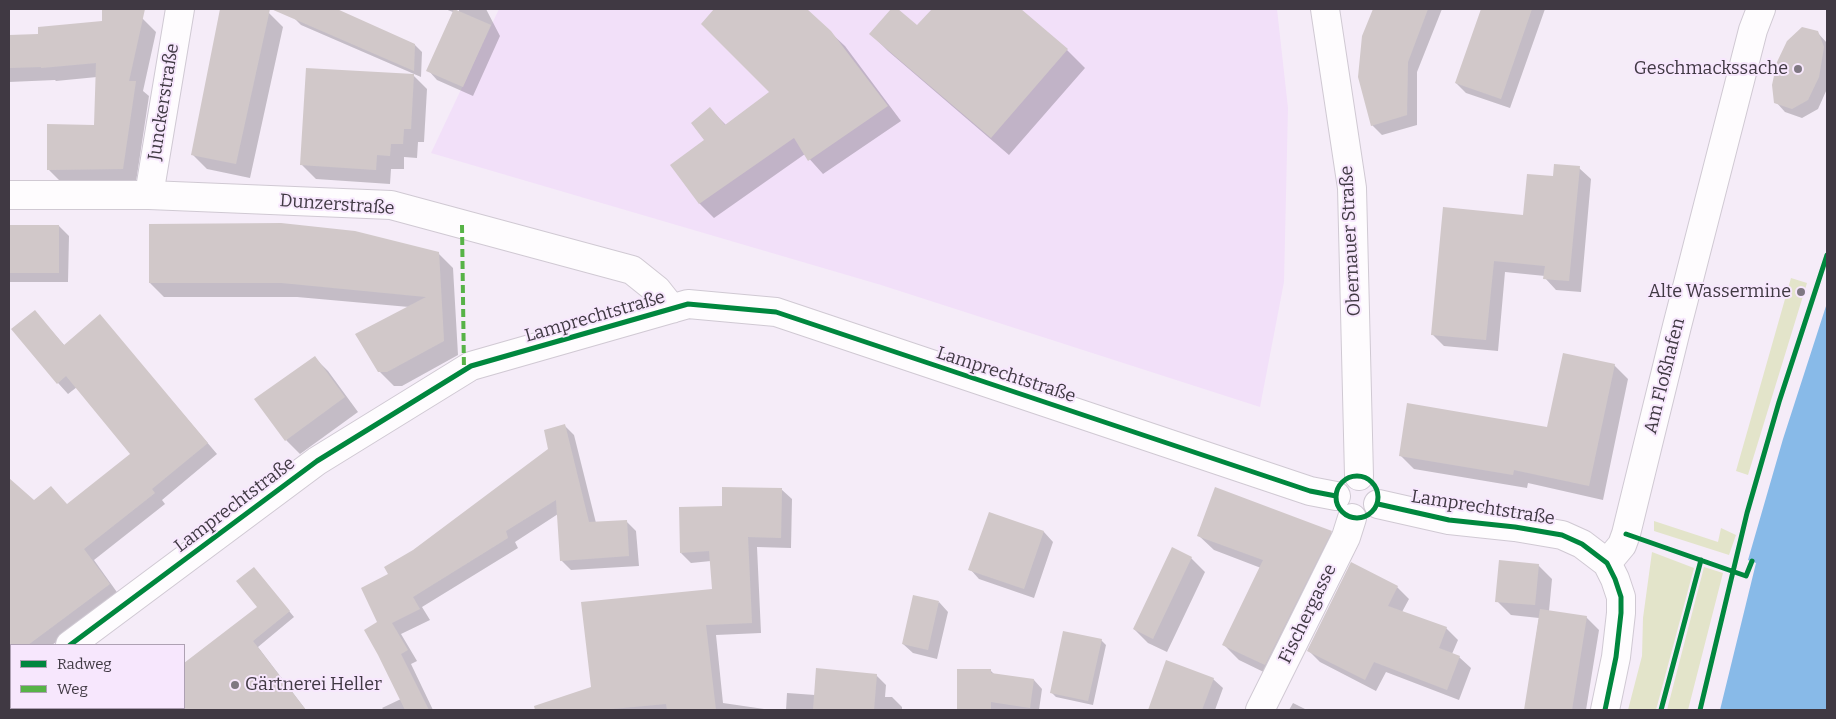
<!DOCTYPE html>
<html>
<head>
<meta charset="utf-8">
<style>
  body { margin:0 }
  #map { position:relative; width:1836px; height:719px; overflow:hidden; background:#f5ecf8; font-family:Bitter,serif }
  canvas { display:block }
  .frame { position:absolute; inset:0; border:10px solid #403943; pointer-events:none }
  .legend { position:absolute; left:10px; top:644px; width:175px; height:65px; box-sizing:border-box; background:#f7e7fd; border:1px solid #aea1b3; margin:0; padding:6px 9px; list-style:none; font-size:15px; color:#403943 }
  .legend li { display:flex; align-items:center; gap:10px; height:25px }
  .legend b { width:25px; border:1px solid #aea1b3 }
</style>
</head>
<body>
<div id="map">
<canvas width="1836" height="719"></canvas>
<div class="frame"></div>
<ul class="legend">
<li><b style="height:6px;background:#00873e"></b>Radweg</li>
<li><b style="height:6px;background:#57b347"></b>Weg</li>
</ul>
</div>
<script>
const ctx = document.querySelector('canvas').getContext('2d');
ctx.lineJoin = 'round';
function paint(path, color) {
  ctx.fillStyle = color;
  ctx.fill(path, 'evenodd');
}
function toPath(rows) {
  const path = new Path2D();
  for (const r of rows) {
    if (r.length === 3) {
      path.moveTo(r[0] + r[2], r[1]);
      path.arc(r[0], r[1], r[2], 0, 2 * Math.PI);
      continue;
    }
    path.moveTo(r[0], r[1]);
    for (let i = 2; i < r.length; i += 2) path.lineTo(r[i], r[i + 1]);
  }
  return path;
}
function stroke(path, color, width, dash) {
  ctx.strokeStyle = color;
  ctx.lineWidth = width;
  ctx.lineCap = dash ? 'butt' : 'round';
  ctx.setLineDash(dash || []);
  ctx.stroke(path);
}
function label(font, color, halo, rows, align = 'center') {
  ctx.font = font + ' Bitter,serif';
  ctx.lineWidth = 4;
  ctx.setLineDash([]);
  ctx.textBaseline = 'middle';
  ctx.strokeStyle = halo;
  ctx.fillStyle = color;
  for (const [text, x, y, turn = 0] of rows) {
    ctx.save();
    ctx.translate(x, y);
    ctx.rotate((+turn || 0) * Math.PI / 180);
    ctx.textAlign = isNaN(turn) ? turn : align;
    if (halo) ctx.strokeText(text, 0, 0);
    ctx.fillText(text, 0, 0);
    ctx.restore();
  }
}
paint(toPath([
  [499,9,1277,9,1288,108,1284,282,1260,407,881,285,431,153]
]), '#f2e0f9');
paint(toPath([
  [1791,278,1807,283,1748,475,1736,471],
  [1654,521,1718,542,1721,528,1736,535,1729,555,1654,531],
  [1652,552,1694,568,1656,710,1628,710,1642,656,1643,618],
  [1704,567,1723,573,1688,710,1667,710]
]), '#e3e4ca');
paint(toPath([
  [1827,303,1827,710,1720,710,1756,563,1748,560,1783,439]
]), '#88bae8');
paint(toPath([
  [221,9,260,9,269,13,283,27,250,178,207,169,193,155],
  [291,9,334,9,415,45,422,52,421,77,301,25,293,17],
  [445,9,452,9,459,12,459,9,486,9,500,36,473,96,437,80,428,70,453,12],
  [716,9,805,9,845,46,901,121,823,174,805,154,714,218,700,204,672,165,706,140,710,109,726,125,771,92,703,24],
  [893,9,896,9,918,27,933,9,1019,9,1067,50,1085,68,1009,155,888,51,871,34],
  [1374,9,1442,9,1417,72,1417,125,1382,135,1372,125,1364,36],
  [1482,9,1545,9,1510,108,1466,93,1456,83],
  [142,18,156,32,143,91,149,96,136,182,62,183,48,169,95,126,97,77,56,81,55,80,9,82,9,36,40,35],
  [1817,32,1827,43,1827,89,1818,109,1802,118,1785,112,1776,102],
  [413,75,427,89,424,142,418,142,417,158,404,157,404,169,391,169,390,184,316,179,302,165],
  [1579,168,1591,179,1581,292,1556,290,1545,278,1545,276,1505,272,1498,351,1444,346,1433,335,1554,178],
  [9,226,59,226,69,236,68,282,9,282],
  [438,253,453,268,458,355,402,386,394,386,379,371,409,307,297,297,164,297,150,283],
  [35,312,65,346,100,316,217,454,162,500,165,504,94,560,119,595,52,645,11,645,11,653,9,650,9,551,33,532,9,511,9,479,34,502,51,487,67,505,132,454,77,387,68,394,58,383],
  [314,357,328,371,358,412,300,454,286,440],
  [1614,365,1628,379,1603,500,1528,483,1527,488,1414,469,1400,455,1548,428],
  [564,425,574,435,596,523,626,521,636,531,639,566,571,570,561,560,558,514,515,542,518,548,422,607,430,620,401,634,417,661,411,664,433,710,384,710,382,708,401,699,379,623,389,575,414,551,549,450],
  [781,489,792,499,791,548,757,547,761,633,716,635,723,703,771,710,567,710,562,698,592,688,713,590,711,561,691,563,681,553,723,507],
  [990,513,1044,532,1053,542,1034,598,979,579,970,569],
  [1331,532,1346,547,1280,680,1239,660,1224,645,1261,568,1214,550,1198,535],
  [1191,558,1205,572,1167,652,1148,643,1134,629],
  [1352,564,1397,587,1409,599,1402,612,1446,628,1458,640,1452,654,1459,657,1471,668,1459,700,1386,672,1376,691,1320,662,1308,650],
  [1538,565,1552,579,1549,611,1586,617,1599,630,1586,710,1525,710,1539,618,1511,615,1497,601],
  [259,574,294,617,258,647,306,710,123,710,127,708,184,708,184,664,259,608],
  [939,602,948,612,937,659,913,653,903,644],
  [1101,640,1106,645,1093,705,1056,697,1051,692],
  [958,670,991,671,994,674,1034,680,1042,689,1039,710,958,710],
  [876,675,886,685,885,697,892,697,902,707,902,710,786,710,787,693,815,695],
  [1213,679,1223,688,1215,710,1163,710,1153,700],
  [1293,703,1307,710,1289,710]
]), '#0003');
paint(toPath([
  [102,9,145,9,129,81,136,81,123,169,47,170,47,124,94,125,96,63,41,68,41,67,9,68,9,35,38,34,38,27,102,21],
  [220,9,270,9,236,164,191,155],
  [271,9,337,9,415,44,414,71],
  [454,9,491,25,463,87,426,71],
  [714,9,807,9,831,31,888,106,808,161,794,138,699,204,670,165,704,140,691,123,710,107,725,125,769,92,701,24],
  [891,9,898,9,917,25,932,9,1021,9,1068,49,991,138,869,34],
  [1373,9,1428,9,1408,62,1407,115,1371,126,1358,77,1362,36],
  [1481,9,1532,9,1501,99,1455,83],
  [1802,27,1818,31,1824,47,1819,77,1808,100,1792,109,1774,103,1772,85,1777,62,1787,41],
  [306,68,414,74,411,129,404,129,403,144,391,144,390,156,377,155,376,170,300,165],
  [1554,164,1580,166,1569,281,1543,279,1545,266,1494,261,1486,340,1431,335,1443,207,1523,215,1527,174,1553,176],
  [281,223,355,231,439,252,444,341,387,372,378,372,355,334,426,297,282,283,149,283,149,224],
  [9,225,59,225,59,273,9,273],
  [35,310,64,345,100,314,208,443,152,489,155,493,84,549,110,584,28,645,9,645,9,478,34,500,51,486,67,504,130,454,66,376,57,384,11,329],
  [1563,353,1615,364,1589,486,1514,470,1513,475,1399,456,1407,403,1547,427],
  [315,356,345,397,285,441,254,399],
  [565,424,589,522,627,520,629,556,560,561,556,500,506,531,508,538,413,597,420,609,392,623,408,650,401,654,429,710,405,710,378,655,364,630,377,622,361,588,388,574,384,567,413,550,548,449,544,430],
  [722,487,782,488,781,538,748,537,752,623,706,625,716,710,667,710,666,704,601,710,535,710,534,706,591,687,581,602,712,589,709,551,680,553,679,507,722,506],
  [1215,487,1332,531,1265,665,1222,645,1263,560,1197,536],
  [989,512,1044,531,1024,589,968,570],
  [1172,547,1192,557,1153,639,1133,629],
  [1499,560,1539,564,1535,605,1495,602],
  [1351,562,1398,586,1388,606,1447,627,1439,648,1460,656,1447,690,1374,662,1365,680,1307,651],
  [254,567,290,611,253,641,306,710,184,710,184,663,257,607,236,581],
  [913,595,939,601,928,650,902,644],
  [1540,609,1587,616,1572,710,1524,710],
  [1063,631,1102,639,1088,701,1050,693],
  [1166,660,1214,678,1202,710,1148,710],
  [816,668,877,674,874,710,813,710],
  [957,669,991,669,991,673,1034,679,1030,708,991,702,991,710,957,710]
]), '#d1c8c9');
const minor = toPath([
  [1325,9,1352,188,1359,476],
  [9,195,149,195,391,205,632,270,657,290,672,309],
  [149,195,180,9],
  [1378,504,1449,520,1515,527,1562,535,1582,544,1607,563,1615,579,1621,597,1621,613,1616,657,1605,710],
  [1607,563,1622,545,1626,534,1677,326,1753,30,1761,9],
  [70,645,317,461,471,366,688,304,776,312,1310,491,1336,496],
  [9,691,11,689],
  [1260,710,1346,537,1352,518]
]);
stroke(minor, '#d0c9d3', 30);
stroke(minor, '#fefcfe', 28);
stroke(toPath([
  [462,225,464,371]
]), '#57b347', 4, [8, 4]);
stroke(toPath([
  [1357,497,21],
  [1378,504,1449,520,1515,527,1562,535,1582,544,1607,563,1615,579,1621,597,1621,613,1616,657,1605,710],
  [1626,534,1746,576,1752,561],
  [70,645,317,461,471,366,688,304,776,312,1310,491,1336,496],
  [1661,710,1701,560],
  [1700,710,1747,513,1779,402,1827,255]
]), '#00873e', 5);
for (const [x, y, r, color] of [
  [1798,69,5,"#7f7882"],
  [1801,292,5,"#7f7882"],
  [235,685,5,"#7f7882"]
]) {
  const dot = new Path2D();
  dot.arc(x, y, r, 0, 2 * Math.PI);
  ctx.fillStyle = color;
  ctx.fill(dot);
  stroke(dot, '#f7e7fd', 2);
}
label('18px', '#403943', '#f7e7fd', [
  ["Geschmackssache",1788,69],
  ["Alte Wassermine",1791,292],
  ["Gärtnerei Heller",245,685,"left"]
], 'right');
label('18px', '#403943', '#f7e7fd', [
  ["Junckerstraße",164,102,-81],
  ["Dunzerstraße",337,205,4],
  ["Obernauer Straße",1351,241,-93],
  ["Lamprechtstraße",595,317,-16],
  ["Lamprechtstraße",1006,375,18],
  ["Am Floßhafen",1665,376,-76],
  ["Lamprechtstraße",235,505,-37],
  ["Lamprechtstraße",1483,508,9],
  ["Fischergasse",1308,614,-64]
]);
</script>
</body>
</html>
